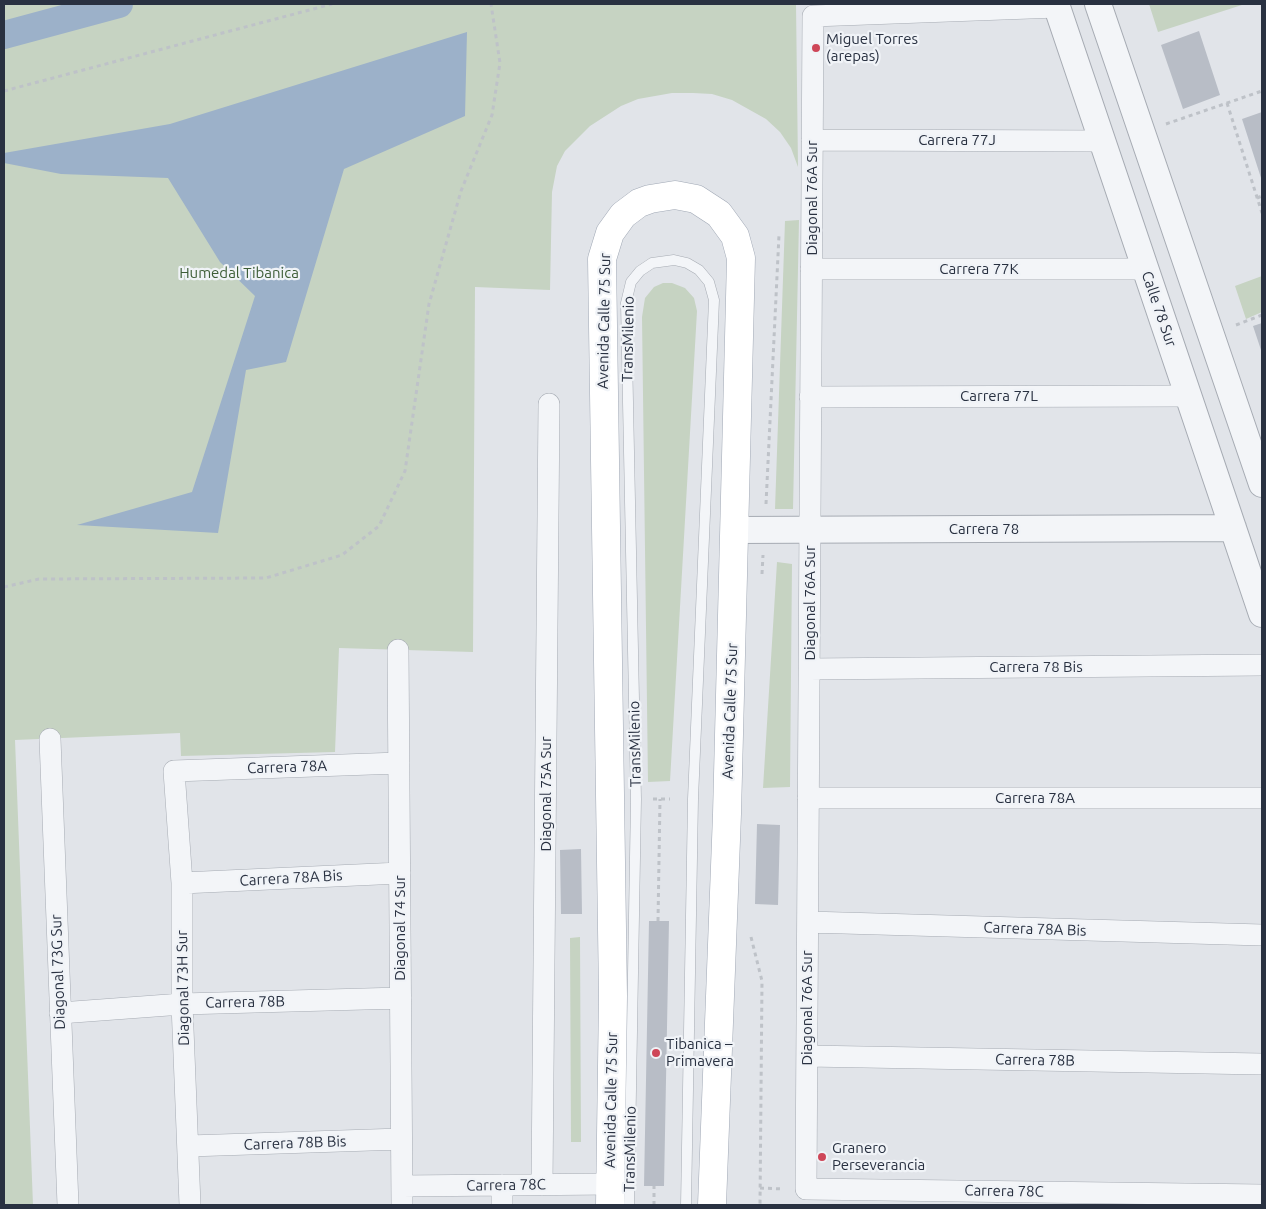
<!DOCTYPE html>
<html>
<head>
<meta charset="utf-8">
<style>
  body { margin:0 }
  #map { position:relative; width:1266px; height:1209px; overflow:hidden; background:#e1e4e9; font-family:Ubuntu,sans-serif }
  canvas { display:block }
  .frame { position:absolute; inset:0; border:5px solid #293141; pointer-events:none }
</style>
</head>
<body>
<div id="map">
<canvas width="1266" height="1209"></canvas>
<div class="frame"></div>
</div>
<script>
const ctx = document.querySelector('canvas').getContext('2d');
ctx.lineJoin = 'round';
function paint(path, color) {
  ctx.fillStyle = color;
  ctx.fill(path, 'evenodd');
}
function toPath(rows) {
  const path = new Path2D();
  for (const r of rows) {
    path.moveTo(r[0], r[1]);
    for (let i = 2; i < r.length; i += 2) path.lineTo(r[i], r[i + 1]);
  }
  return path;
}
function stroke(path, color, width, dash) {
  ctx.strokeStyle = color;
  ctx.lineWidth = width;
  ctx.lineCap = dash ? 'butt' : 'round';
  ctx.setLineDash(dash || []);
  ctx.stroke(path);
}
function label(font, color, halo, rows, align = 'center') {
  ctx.font = font + ' Ubuntu,sans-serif';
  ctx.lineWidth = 4.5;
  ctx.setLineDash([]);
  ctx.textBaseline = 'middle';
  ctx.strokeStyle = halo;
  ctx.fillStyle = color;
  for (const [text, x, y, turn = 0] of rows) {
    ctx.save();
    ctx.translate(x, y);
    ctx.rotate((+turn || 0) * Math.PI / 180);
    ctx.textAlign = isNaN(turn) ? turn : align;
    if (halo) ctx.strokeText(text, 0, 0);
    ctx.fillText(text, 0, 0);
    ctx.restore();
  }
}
paint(toPath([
  [4,4,796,4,798,167,791,148,780,132,766,119,732,100,712,94,693,93,672,93,638,99,621,106,590,126,565,151,557,166,552,192,550,290,475,287,473,652,339,648,335,752,181,756,180,733,15,740,33,1205,4,1205],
  [1149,4,1245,4,1158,32],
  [799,220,793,509,775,509,785,221],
  [1262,276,1262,312,1246,319,1235,286],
  [663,283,672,283,685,288,694,298,697,311,670,781,648,782,642,317,645,298,654,287],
  [777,562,792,564,790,787,763,788],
  [580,937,581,1142,571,1142,570,938]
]), '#c6d3c2');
paint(toPath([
  [467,32,465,116,344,169,286,362,246,370,218,533,77,525,192,492,255,296,220,262,168,178,61,174,4,163,4,153,170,124]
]), '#9cb1c9');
stroke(toPath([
  [4,35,119,4]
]), '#9cb1c9', 28);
paint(toPath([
  [1199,31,1220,95,1183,109,1161,45],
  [1262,112,1262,181,1242,119],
  [1262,323,1262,353,1253,326],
  [757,824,780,825,778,905,755,904],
  [581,849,582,914,561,914,560,850],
  [649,921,669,921,664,1186,644,1186]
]), '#b8bdc6');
const service = toPath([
  [629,1205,636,799,626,303,631,282,640,271,652,263,674,260,687,263,699,270,709,282,714,300,693,799,686,1205]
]);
const minor = toPath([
  [812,140,1102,141],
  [811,269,1146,269],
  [810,397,1188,396],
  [398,650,402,1205],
  [809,669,1262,665],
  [50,739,68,1205],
  [808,798,1262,798],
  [182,883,400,873],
  [808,922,1262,935],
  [60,1013,182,1004,401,998],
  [807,1056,1262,1064],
  [189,1146,401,1139],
  [502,1185,502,1205],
  [542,1185,549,404],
  [402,1186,610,1184],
  [806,1189,813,16,1057,7],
  [806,1189,1262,1195],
  [190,1205,182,1004,182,883,174,771,399,763]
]);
const tertiary = toPath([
  [1056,4,1262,614],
  [1098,4,1262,484],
  [735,530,1233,528]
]);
const primary = toPath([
  [610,1205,613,996,602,259,610,233,623,215,639,203,650,199,675,195,696,199,719,214,735,236,741,258,727,814,712,1205]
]);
stroke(service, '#a6abb3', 11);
stroke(minor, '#a6abb3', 22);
stroke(tertiary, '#a6abb3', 28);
stroke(primary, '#a0a8b5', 29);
stroke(toPath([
  [4,91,332,4],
  [1227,103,1262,213],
  [1166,124,1262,91],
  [1257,198,1262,196],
  [1236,325,1262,315],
  [766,504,779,235],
  [762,574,763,555],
  [4,587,39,579,266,578,342,555,379,526,405,471,429,304,461,191,492,115,500,63,491,4],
  [653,799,670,799],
  [658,921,660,799],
  [751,937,762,981,760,1205],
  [760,1188,783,1189],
  [654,1205,654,1186]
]), '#bec2c8', 3, [4, 4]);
stroke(service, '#f3f5f8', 10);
stroke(minor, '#f3f5f8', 21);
stroke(tertiary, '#f3f5f8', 26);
stroke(primary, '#fff', 28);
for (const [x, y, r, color] of [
  [816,48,5,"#ce4658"],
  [656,1053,5,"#ce4658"],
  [822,1157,5,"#ce4658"]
]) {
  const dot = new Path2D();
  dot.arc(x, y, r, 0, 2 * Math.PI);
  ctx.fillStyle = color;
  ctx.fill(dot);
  stroke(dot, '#f0f3f7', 2);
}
label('15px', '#293141', '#f0f3f7', [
  ["Miguel Torres",826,39],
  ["(arepas)",826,56],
  ["Tibanica –",666,1044],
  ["Primavera",666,1061],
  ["Granero",832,1148],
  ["Perseverancia",832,1165]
], 'left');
label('15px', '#293141', '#f0f3f7', [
  ["Carrera 77J",957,140],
  ["Diagonal 76A Sur",812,198,-90],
  ["Carrera 77K",979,269],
  ["Calle 78 Sur",1159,309,71],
  ["Avenida Calle 75 Sur",604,321,-89],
  ["TransMilenio",628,339,-89],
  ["Carrera 77L",999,396],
  ["Carrera 78",984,529],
  ["Diagonal 76A Sur",810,603,-90],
  ["Carrera 78 Bis",1036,667],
  ["Avenida Calle 75 Sur",730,711,-88],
  ["TransMilenio",635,744,-91],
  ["Carrera 78A",287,767,-2],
  ["Diagonal 75A Sur",546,794,-90],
  ["Carrera 78A",1035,798],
  ["Carrera 78A Bis",291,878,-3],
  ["Diagonal 74 Sur",400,928,-90],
  ["Carrera 78A Bis",1035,929,2],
  ["Diagonal 73G Sur",58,972,-92],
  ["Diagonal 73H Sur",183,988,-91],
  ["Carrera 78B",245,1002,-1],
  ["Diagonal 76A Sur",807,1008,-90],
  ["Carrera 78B",1035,1060,1],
  ["Avenida Calle 75 Sur",611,1100,-89],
  ["Carrera 78B Bis",295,1143,-2],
  ["TransMilenio",630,1149,-89],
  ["Carrera 78C",506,1185,-1],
  ["Carrera 78C",1004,1191,1]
]);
label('15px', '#3d5d36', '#f0f3f7', [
  ["Humedal Tibanica",239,273]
]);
</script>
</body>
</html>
